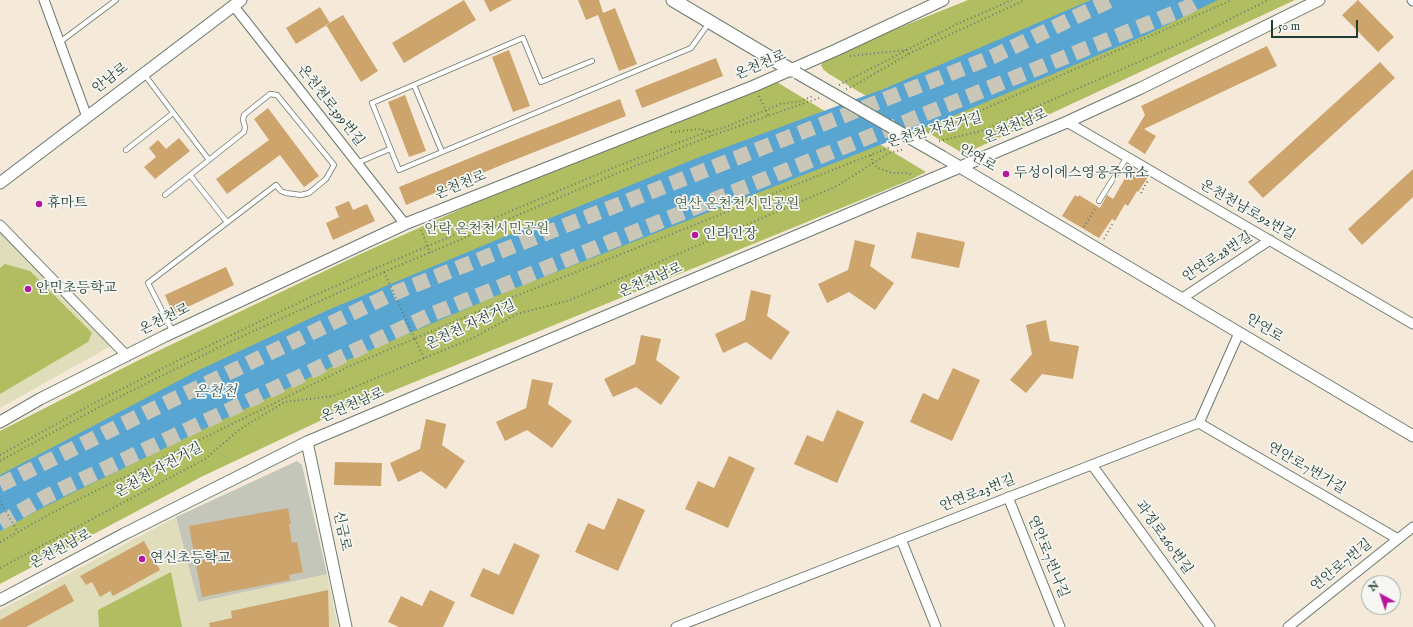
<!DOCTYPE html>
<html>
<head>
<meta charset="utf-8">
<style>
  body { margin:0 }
  #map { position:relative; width:1413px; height:627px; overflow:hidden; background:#f5eada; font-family:"IM FELL English",serif }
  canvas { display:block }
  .north { position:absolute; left:1361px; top:575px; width:40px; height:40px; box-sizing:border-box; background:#f6f6f2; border:1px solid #a0aca6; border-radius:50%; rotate:320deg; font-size:11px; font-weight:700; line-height:16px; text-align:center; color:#1f3d34 }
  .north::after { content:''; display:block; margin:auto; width:14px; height:18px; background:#b5179e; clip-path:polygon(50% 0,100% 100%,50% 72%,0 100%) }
  .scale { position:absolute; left:1271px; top:20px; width:87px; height:18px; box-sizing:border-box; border:2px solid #1f3d34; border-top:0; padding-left:5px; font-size:12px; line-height:14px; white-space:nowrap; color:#1f3d34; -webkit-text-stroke:3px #f6f6f2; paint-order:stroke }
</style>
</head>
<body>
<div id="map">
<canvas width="1413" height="627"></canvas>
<div class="north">N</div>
<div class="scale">50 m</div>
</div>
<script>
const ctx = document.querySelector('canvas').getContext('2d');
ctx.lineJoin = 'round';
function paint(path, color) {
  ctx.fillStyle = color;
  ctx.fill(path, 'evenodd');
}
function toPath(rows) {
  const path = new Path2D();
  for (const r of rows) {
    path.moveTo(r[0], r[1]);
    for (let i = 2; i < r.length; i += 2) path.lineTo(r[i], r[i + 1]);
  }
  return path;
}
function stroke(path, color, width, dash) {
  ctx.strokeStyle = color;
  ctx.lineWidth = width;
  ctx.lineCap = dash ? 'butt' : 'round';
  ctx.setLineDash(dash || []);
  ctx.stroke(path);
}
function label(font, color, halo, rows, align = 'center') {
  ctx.font = font + ' "IM FELL English","Noto Serif KR",serif';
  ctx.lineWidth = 3.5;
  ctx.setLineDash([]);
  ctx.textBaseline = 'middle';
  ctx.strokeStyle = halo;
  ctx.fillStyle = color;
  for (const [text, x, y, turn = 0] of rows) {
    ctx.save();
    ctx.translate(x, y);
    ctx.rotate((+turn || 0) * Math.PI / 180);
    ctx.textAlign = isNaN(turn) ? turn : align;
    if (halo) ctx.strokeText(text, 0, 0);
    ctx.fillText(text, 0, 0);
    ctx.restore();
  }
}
paint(toPath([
  [0,233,111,346,0,408],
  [176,517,198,602,327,574,338,627,0,627,0,610]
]), '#e0ddbb');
paint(toPath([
  [297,461,302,465,327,574,198,602,176,517]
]), '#c4c6b9');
paint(toPath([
  [968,0,1295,0,964,154,829,74,823,69,821,65,825,60,861,43],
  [775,81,926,172,910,180,326,418,201,477,0,584,0,431,135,362,356,256,470,205],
  [5,264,30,271,92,333,88,342,0,394,0,268],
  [171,572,182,627,99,627,98,610]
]), '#b0be61');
paint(toPath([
  [1091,0,1218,0,1146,35,936,123,503,293,333,366,46,506,0,531,0,475,199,370,328,310,499,239,702,156,886,88]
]), '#58a5d1');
paint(toPath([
  [464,0,476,20,404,63,392,43],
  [484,0,512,0,490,12],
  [578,0,599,0,603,13,615,8,637,64,619,71,598,15,586,20],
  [1358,0,1394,37,1378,52,1342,15],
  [320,7,330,23,296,44,286,28],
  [343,15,378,71,361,82,326,25],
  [1267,46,1277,66,1144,129,1156,136,1145,154,1128,143,1145,115,1141,106],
  [509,50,530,106,513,112,492,57],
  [716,58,723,76,642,108,635,90],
  [1380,62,1395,78,1263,198,1248,182],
  [405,95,426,151,409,157,388,102],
  [620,99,626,116,504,164,406,205,399,187,497,147],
  [268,108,319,176,304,187,280,155,227,194,216,179,269,140,254,119],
  [179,138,190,151,155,179,144,167,156,157,149,148,158,140,166,149],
  [1131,168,1148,177,1138,192,1137,191,1128,206,1125,204,1115,221,1112,219,1099,238,1062,216,1075,195,1078,197,1079,195,1100,208,1107,195,1113,199],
  [1413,169,1413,197,1362,245,1348,229],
  [349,201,353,210,367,204,375,221,333,240,326,223,339,217,335,207],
  [917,232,965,242,959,268,911,258],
  [855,240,875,245,870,266,894,283,875,310,849,292,827,303,818,284,848,270],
  [226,267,234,285,173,314,165,295],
  [751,290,771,295,767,316,790,332,771,360,746,342,723,353,715,334,745,320],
  [1046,320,1050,341,1079,346,1073,379,1042,374,1026,393,1010,380,1032,354,1026,325],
  [641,335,661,339,656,360,680,377,661,405,636,387,613,397,604,379,635,364],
  [953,368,980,380,952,441,910,422,923,393,938,400],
  [532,379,553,383,548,404,572,421,552,448,527,430,505,441,496,422,526,408],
  [837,410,864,422,837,483,794,464,807,435,823,442],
  [426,419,446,424,442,445,465,461,446,489,421,471,398,482,390,463,420,449],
  [729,456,755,468,728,528,685,509,698,481,714,488],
  [335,462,382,463,381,486,334,485],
  [618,498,645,510,618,571,575,552,588,523,604,530],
  [288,508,291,524,289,524,292,543,297,542,303,572,289,575,290,580,202,597,189,526],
  [144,541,160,570,113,596,110,591,100,597,92,582,86,585,80,576],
  [514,543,540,555,513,615,470,596,483,568,499,575],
  [65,584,74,601,26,627,0,627,0,620],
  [328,590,329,627,210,627,209,623,232,618,231,611],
  [430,590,455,602,443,627,399,627,388,622,401,596,422,606]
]), '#cda46c');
stroke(toPath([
  [0,485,131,420,392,294,992,57,1111,0],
  [0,523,47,496,430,315,1186,8,1200,0]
]), '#cac7b9', 15, [15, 8]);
const service = toPath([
  [60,42,116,0],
  [592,61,541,82,523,38,372,103,399,170,691,48,709,23],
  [144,74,209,160],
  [414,85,442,152],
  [126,150,173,113],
  [357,163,390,149],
  [190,175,227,222],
  [165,195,244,132,245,127,243,120,244,115,270,94,277,95,334,165,326,179,309,193,301,195,286,193,281,191,276,185,148,283,173,332],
  [1099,201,1127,157]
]);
const minor = toPath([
  [44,0,87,117],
  [1412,0,1413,1],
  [233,5,405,224],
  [1067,122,1413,324],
  [0,225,127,356],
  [1181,299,1270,240],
  [1199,423,1398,539],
  [1092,465,1210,627],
  [1008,497,1060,627],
  [901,539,936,627],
  [676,627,1199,423,1239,333],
  [1288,627,1413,527]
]);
const tertiary = toPath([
  [943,157,1413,436],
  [0,183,241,0],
  [0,422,40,399,165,336,405,224,754,86,836,50,943,0],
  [307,442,346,627],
  [0,600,124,534,307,442,1067,122,1141,88,1319,0]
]);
const secondary = toPath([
  [673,0,791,70]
]);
stroke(service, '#6a7a6e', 6);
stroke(minor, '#6a7a6e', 11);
stroke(tertiary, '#6a7a6e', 13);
stroke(secondary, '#6a7a6e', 15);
stroke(toPath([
  [850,56,906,50,908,54],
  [839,85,957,24,1012,0],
  [846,89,853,86,912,52,1025,0],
  [759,96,768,115],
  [671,132,675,132,698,129,710,131,711,136],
  [924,134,966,117,1232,0],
  [939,141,981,131,1186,41,1268,0],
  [992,142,993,136,1011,119],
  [871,155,873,163,878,168,892,173,906,173,912,175],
  [1141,193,1148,180],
  [1084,227,1096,207],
  [421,230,430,253],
  [1104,239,1113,223],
  [415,339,424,358],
  [0,455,96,402,179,360,311,297,381,266,615,167,704,133,726,127,780,104,801,101,813,96],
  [0,461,107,403,234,340,384,272,603,179,708,137,819,98],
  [0,542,59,509,348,367,498,303,898,144],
  [0,568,205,459,240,429,285,402,333,396,473,338,517,314,570,300,837,186,889,153,905,149]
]), '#6a7a6e', 2, [1, 3]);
stroke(service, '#fff', 4.5);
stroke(minor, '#fff', 9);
stroke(tertiary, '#fff', 11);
stroke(secondary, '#fff', 13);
const tertiaryBridge = toPath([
  [797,73,943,157]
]);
stroke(tertiaryBridge, '#6a7a6e', 13, []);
stroke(toPath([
  [384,272,415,339],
  [0,501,18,532]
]), '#6a7a6e', 2, [1, 3]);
stroke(tertiaryBridge, '#fff', 11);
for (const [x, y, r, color] of [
  [1006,174,4,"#b5179e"],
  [39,204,4,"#b5179e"],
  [695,235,4,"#b5179e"],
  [28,289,4,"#b5179e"],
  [142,559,4,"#b5179e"]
]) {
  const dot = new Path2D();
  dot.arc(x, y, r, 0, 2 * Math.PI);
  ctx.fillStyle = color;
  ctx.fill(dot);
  stroke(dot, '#f6f6f2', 1.5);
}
label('14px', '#1f3d34', '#f6f6f2', [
  ["온천천로",761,66,-23],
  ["안남로",111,79,-37],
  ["온천천로399번길",330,106,52],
  ["온천천남로",1016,127,-23],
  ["온천천 자전거길",935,131,-15],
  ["안연로",977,159,30],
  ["온천천로",461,186,-22],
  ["온천천남로92번길",1247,211,30],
  ["안연로28번길",1218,258,-33],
  ["온천천남로",651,281,-23],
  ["온천천로",165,320,-26],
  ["온천천 자전거길",471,326,-25],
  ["안연로",1264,329,31],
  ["온천천남로",353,406,-23],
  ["연안로7번가길",1306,469,30],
  ["온천천 자전거길",159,471,-29],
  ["안연로23번길",978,494,-21],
  ["신금로",341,531,78],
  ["과정로260번길",1163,538,54],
  ["온천천남로",61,550,-28],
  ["연안로7번나길",1047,557,68],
  ["연안로7번길",1342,566,-39]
]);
label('14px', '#1f3d34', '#f6f6f2', [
  ["두성이에스영웅주유소",1014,174],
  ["휴마트",47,204],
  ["인라인장",703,235],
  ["안민초등학교",36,289],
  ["연신초등학교",150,559]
], 'left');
label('14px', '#435d3f', '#f6f6f2', [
  ["연산 온천천시민공원",737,205],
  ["안락 온천천시민공원",487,230]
]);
label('italic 15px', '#305c63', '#f6f6f2', [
  ["온천천",215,393]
]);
</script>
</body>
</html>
